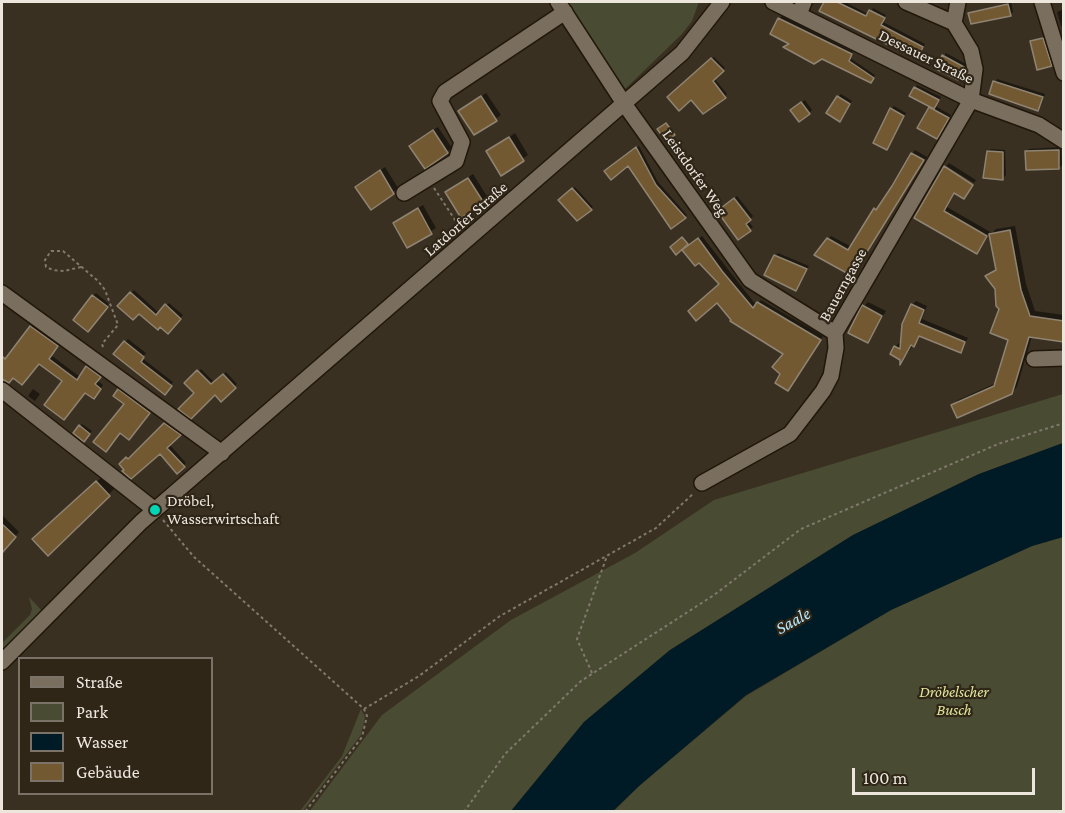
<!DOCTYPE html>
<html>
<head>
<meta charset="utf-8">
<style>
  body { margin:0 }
  #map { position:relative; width:1065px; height:813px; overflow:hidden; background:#393021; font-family:"Crimson Pro",serif }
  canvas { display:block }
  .frame { position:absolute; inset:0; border:3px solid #ece6dd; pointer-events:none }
  .legend { position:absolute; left:18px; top:657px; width:195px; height:138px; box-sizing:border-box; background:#2f2618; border:2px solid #7b7367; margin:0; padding:8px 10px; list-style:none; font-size:18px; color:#ece6dd }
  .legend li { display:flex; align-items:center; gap:12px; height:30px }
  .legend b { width:30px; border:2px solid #7b7367 }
  .scale { position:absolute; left:852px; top:768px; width:183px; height:27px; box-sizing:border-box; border:3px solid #ece6dd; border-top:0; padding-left:8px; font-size:18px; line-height:21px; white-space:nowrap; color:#ece6dd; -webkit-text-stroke:4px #2f2618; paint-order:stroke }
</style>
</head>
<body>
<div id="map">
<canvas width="1065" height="813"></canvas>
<div class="frame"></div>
<ul class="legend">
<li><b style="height:8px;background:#7a6e5f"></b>Straße</li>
<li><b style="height:16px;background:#494b32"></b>Park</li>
<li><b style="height:16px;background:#001b25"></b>Wasser</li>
<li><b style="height:16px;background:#735931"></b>Gebäude</li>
</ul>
<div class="scale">100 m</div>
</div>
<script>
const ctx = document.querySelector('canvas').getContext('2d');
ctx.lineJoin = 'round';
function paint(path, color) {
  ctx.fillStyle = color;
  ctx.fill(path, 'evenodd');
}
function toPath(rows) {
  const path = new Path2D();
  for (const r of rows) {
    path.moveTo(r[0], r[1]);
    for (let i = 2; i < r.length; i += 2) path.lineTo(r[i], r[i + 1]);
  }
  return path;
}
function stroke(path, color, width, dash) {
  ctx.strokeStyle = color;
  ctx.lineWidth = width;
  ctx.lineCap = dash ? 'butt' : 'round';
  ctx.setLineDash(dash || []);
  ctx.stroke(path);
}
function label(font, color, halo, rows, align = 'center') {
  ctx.font = font + ' "Crimson Pro",serif';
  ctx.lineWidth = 4.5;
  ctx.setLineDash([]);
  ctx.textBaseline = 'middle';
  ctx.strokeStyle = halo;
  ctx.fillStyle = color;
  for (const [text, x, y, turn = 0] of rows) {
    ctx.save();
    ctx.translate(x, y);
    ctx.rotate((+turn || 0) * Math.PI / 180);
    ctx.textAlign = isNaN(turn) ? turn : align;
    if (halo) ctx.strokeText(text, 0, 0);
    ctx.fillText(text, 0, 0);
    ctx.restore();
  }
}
paint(toPath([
  [565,2,699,2,692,21,682,34,622,92],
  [1063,394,1063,443,979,474,853,535,670,650,584,722,511,811,309,812,382,715,511,620,635,553,714,500],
  [1063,537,1063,811,613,812,639,786,746,696,891,610,1032,546],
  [29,597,43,612,2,653,2,643,30,615,32,609],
  [361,709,365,717,361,735,303,811,300,811,342,756]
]), '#494b32');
paint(toPath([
  [1063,443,1063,537,1032,546,891,610,746,695,639,786,613,811,511,811,584,722,670,650,853,535,979,474]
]), '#001b25');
paint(toPath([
  [826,2,845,2,925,44,917,57,821,10],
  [1011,2,1013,12,1010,14,970,14],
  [873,8,886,15,885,17,872,10],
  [1064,9,1064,26,1061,26,1057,12],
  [782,16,853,52,850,58,875,75,873,79,791,43,779,19],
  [1046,36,1054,62,1051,65,1031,42],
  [946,53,966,64,957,78,944,56],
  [714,57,725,68,714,78,727,94,725,97,703,112,692,98,669,97],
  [997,79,1045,94,1041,106,1038,109,991,93],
  [917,85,941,97,935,106,951,115,940,134,932,106,915,88],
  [486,93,501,115,474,133,460,111],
  [841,94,852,101,842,117,838,97],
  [805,100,812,110,809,113,795,107],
  [894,106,906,113,887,148,891,109],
  [438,127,452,148,447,152,416,141],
  [515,133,528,155,501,174,488,152],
  [639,146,658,182,687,215,685,217,628,164,608,169],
  [1061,147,1062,165,1059,168,1026,151,1029,149],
  [991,149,1005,150,1006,175,1003,178,988,152],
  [915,150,927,157,855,271,828,239,831,236,852,247],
  [687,159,692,166,686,171,681,164],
  [949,163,976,180,974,183,946,166],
  [385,167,398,188,372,208,357,187],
  [473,174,488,198,483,202,447,192],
  [575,187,593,207,577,219,560,200],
  [955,192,947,207,992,233,996,229,1015,226,1026,284,1035,311,1064,315,1064,341,1032,336,1017,387,1011,393,953,405,958,400,996,383,1010,339,996,288,987,276,997,268,990,231,977,252,916,217],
  [737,196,753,216,748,221,753,227,738,238,721,209],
  [423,205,436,228,408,246,394,223],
  [702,236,756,305,761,300,823,336,791,386,782,374,785,354,687,247],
  [778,253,809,266,796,289,775,256],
  [134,290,159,313,169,303,183,315,168,332,139,312,119,306],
  [96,293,109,304,91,327,93,296],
  [916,301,927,306,922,319,968,338,960,351,921,335,903,359,895,347,899,343,902,345,912,305],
  [868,302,886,311,868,341,864,306],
  [34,323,60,342,51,355,80,377,91,364,103,373,97,380,103,385,97,394,64,381,39,362,8,381,2,376,2,365],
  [128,339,146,353,142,358,173,382,167,390,115,354],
  [201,369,215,383,226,372,237,384,221,399,215,393,196,393,186,383],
  [122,388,151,409,132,436,120,432,126,404,119,390],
  [33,389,40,394,35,401,28,396],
  [168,421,182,432,169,444,186,463,177,472,160,452,125,470,121,464,130,456,132,457],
  [82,424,92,431,87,437,80,426],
  [103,476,115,488,48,554,40,533],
  [2,515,19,532,2,551]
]), '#0007');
const building = toPath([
  [824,2,837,2,866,16,869,10,885,18,881,25,923,47,917,59,819,11,824,2],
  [1008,4,1011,16,971,24,968,13,1008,4],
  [778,18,852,54,849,61,874,78,871,83,822,59,814,64,783,47,789,44,770,34,778,18],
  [1043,38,1052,66,1037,70,1030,41,1043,38],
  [942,55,964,67,958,80,936,69,942,55],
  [711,58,724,71,713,81,726,98,703,114,691,100,679,111,667,97,711,58],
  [993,81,1043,97,1038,111,989,94,993,81],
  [914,87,939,100,934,109,909,96,914,87],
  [481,96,497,121,474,135,458,111,481,96],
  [837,96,850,104,840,122,826,113,837,96],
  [801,102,810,114,799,122,790,110,801,102],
  [929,107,949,118,937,139,917,128,929,107],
  [890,108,904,116,887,150,873,143,890,108],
  [666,123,675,135,666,141,657,129,666,123],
  [433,130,448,153,425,169,409,146,433,130],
  [509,137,524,161,501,176,486,151,509,137],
  [636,147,656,185,686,218,671,229,628,166,611,180,604,171,636,147],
  [1059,150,1059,169,1026,170,1025,151,1059,150],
  [987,151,1003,152,1003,180,983,178,987,151],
  [911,153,924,160,852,276,814,255,827,238,848,250,874,208,876,210,892,186,911,153],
  [944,166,973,185,964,199,954,193,944,211,987,236,977,254,914,218,944,166],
  [380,170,394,194,371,210,355,187,380,170],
  [468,178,484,203,461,218,445,192,468,178],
  [572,188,592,210,577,221,558,200,572,188],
  [734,198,751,220,746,224,751,231,738,240,717,211,734,198],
  [418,208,432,234,407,248,393,223,418,208],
  [1010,230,1021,290,1030,316,1064,321,1064,342,1029,337,1012,394,957,418,951,405,994,386,1008,340,990,333,999,309,996,306,995,289,985,276,996,270,989,234,1010,230],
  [682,237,688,244,676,255,670,247,682,237],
  [698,238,722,271,753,308,757,302,821,340,788,391,775,383,780,374,772,367,783,354,730,321,731,320,717,303,696,321,688,311,719,284,699,263,695,266,682,250,698,238],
  [774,255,807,269,796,291,764,275,774,255],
  [130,292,156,315,165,304,181,319,168,334,160,327,158,330,139,314,133,320,117,306,130,292],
  [92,295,108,307,88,332,73,320,92,295],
  [911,304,924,310,919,323,965,342,961,353,919,336,914,347,911,345,900,365,900,360,890,354,894,346,900,349,902,324,911,304],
  [862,305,882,316,868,343,848,333,862,305],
  [30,326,58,346,49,359,77,380,86,366,101,377,95,384,101,389,94,399,85,393,64,420,44,405,62,381,39,364,22,385,13,378,9,383,2,379,2,356,5,359,30,326],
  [124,341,144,357,141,362,172,386,165,395,113,354,124,341],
  [197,370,211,384,223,374,236,388,221,402,215,395,191,419,178,409,194,393,184,383,197,370],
  [118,389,150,413,129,440,120,433,106,452,93,442,124,404,113,396,118,389],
  [164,423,181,435,167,448,185,467,177,474,160,454,131,479,122,471,124,470,119,464,126,457,128,459,164,423],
  [79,425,90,434,84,442,73,433,79,425],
  [96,481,110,496,48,556,32,539,96,481],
  [2,524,16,537,2,553,2,524]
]);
paint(building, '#735931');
stroke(building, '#8f8473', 1.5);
const street = toPath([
  [558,2,625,105,750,280,835,333],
  [906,2,954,23,958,2],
  [1042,2,1064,73],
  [799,14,804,2],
  [404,193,456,161,462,142,440,101,445,92,565,12],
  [2,293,222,453],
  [1034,359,1064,358],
  [2,390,155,510],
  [702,483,790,434,823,391,831,376,836,348,835,333,971,100,975,69,971,51,954,23]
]);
const secondary = toPath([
  [773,2,971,100,1039,125,1064,141],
  [2,662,141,522,682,53,722,2]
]);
stroke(street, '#21170a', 18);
stroke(secondary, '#21170a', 18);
stroke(toPath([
  [434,188,461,229],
  [81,267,64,271,53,270,46,267,45,260,51,251,63,251,98,281,105,290,118,325,102,344,104,350],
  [163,520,194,557,364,709,367,716,362,737,305,812],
  [592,673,577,639,607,556],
  [364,709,419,676,500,616,656,528,694,493],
  [464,812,505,754,581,681,714,595,801,529,998,444,1064,423]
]), '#81796d', 2, [3, 3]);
stroke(street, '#7a6e5f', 15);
stroke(secondary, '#7a6e5f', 15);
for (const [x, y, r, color] of [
  [155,510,6,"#02d5b6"]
]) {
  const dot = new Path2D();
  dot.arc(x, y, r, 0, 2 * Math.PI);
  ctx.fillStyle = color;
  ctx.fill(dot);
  stroke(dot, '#2f2618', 2);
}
label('16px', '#ece6dd', '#2f2618', [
  ["Dessauer Straße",926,57,26],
  ["Leistdorfer Weg",695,173,55],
  ["Latdorfer Straße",466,219,-41],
  ["Bauerngasse",843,285,-61]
]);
label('16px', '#ece6dd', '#2f2618', [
  ["Dröbel,",167,501],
  ["Wasserwirtschaft",167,519]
], 'left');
label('italic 16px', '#e0e69c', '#2f2618', [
  ["Dröbelscher",954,692],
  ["Busch",954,710]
]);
label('italic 18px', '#b5e6fa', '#2f2618', [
  ["Saale",793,621,-29]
]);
</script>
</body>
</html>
